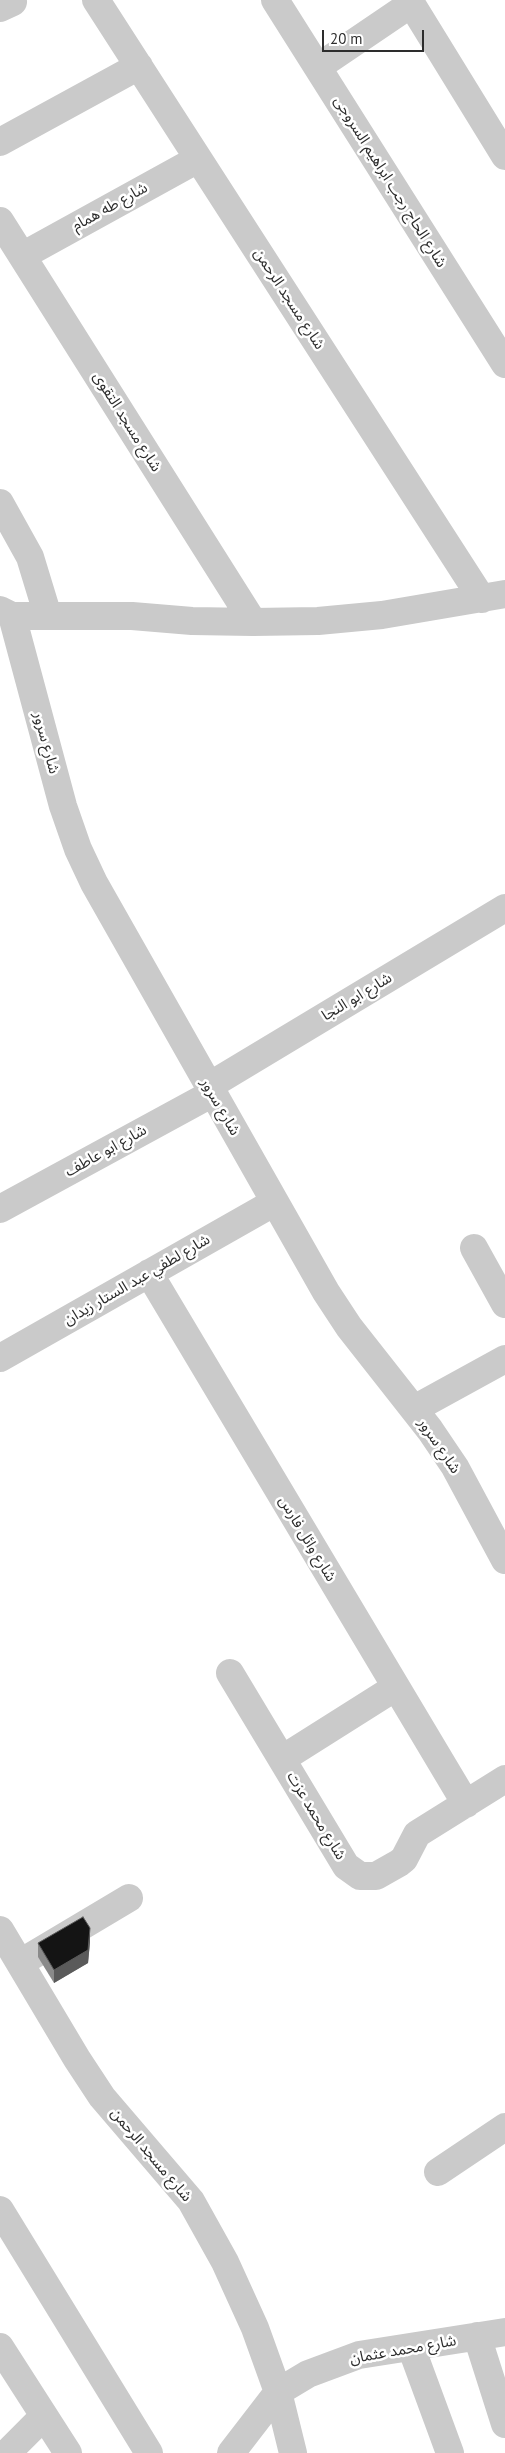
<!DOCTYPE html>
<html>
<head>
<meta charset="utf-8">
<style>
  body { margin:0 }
  #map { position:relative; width:505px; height:2453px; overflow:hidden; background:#fff; font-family:"PT Sans",sans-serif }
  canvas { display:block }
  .scale { position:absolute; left:322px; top:30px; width:102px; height:22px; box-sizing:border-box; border:2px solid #2d2d2d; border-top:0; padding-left:6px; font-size:15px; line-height:18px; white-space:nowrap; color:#2d2d2d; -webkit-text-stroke:4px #fff; paint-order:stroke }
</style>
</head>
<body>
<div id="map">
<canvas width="505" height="2453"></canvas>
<div class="scale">20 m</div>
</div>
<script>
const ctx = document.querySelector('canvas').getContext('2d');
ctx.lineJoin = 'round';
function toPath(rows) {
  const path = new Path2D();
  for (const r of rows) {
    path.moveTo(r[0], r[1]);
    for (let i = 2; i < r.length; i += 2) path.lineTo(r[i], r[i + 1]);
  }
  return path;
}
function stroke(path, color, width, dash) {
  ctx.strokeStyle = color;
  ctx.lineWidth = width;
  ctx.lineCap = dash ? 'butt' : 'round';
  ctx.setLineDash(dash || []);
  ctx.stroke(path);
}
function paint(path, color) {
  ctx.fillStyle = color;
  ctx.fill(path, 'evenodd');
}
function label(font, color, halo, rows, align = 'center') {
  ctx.font = font + ' "PT Sans","Noto Sans Arabic",sans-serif';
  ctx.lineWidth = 5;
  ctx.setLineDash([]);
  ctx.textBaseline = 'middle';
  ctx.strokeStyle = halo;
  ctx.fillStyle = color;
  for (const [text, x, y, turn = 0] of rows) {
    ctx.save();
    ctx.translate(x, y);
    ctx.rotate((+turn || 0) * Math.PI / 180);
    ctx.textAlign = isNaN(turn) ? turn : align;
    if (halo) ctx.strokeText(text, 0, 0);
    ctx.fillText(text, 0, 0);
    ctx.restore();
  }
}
stroke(toPath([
  [96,0,482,599],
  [275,0,505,364],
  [409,0,505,156],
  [0,8,13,2],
  [318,67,411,4],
  [0,142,139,66],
  [0,221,253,622],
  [22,256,198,159],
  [0,503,30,557,48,616],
  [0,610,12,616,132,616,192,621,253,622,318,621,382,615,505,594],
  [12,616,63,806,78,849,94,883,326,1292,349,1327,430,1430,455,1467,505,1560],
  [209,1086,505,908],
  [0,1209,213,1093],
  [474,1248,505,1304],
  [149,1273,466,1804],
  [0,1358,275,1202],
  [414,1409,505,1359],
  [230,1673,346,1866,360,1876,376,1876,399,1863,404,1859,417,1834,505,1779],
  [282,1759,396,1687],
  [0,1930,77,2059,102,2097,191,2201,225,2262,255,2328,278,2392,293,2453],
  [20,1963,129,1898],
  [438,2172,505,2127],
  [0,2210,149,2453],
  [477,2336,505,2424],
  [0,2347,68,2453],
  [411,2347,450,2453],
  [7,2453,44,2416],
  [231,2453,278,2392,308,2374,359,2355,505,2332]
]), '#cacaca', 28);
paint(toPath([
  [90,1942,88,1963,54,1983,38,1957,38,1943]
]), '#8a8a8a');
paint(toPath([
  [90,1928,90,1942,88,1963,54,1983,54,1970]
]), '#5a5a5a');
const building = toPath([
  [83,1917,90,1928,88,1950,54,1970,38,1943,83,1917]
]);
paint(building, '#141414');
stroke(building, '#5a5a5a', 1);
label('15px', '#2d2d2d', '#fff', [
  ["شارع الحاج رجب ابراهيم السروجى",390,182,58],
  ["شارع طه همام",110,207,-29],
  ["شارع مسجد الرحمن",289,299,57],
  ["شارع مسجد التقوى",127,422,58],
  ["شارع سرور",46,743,75],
  ["شارع ابو النجا",357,997,-31],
  ["شارع سرور",220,1107,60],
  ["شارع ابو عاطف",106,1151,-29],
  ["شارع لطفي عبد الستار زيدان",137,1280,-30],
  ["شارع سرور",439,1446,56],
  ["شارع وائل فارس",307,1539,59],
  ["شارع محمد عزت",316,1816,59],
  ["شارع مسجد الرحمن",151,2155,50],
  ["شارع محمد عثمان",403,2350,-10]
]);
</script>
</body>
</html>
